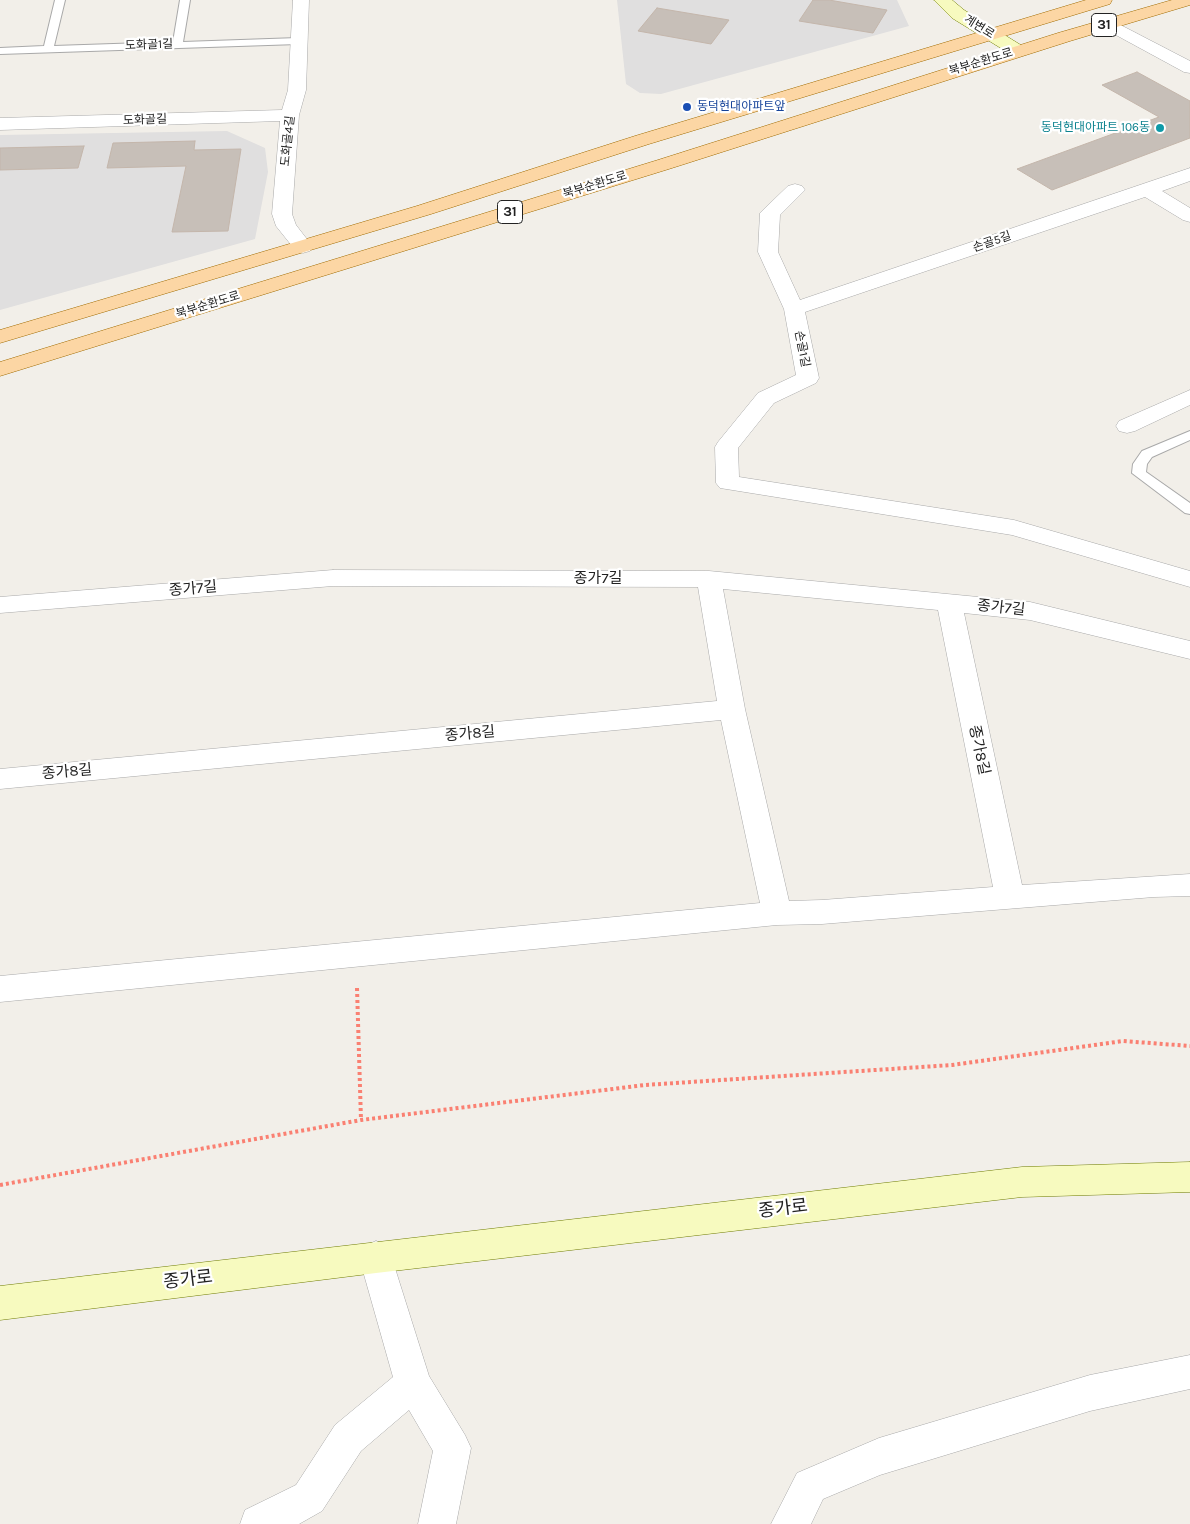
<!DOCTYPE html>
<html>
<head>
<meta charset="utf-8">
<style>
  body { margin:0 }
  canvas { display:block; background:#f2efe9 }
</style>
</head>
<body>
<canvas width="1190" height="1524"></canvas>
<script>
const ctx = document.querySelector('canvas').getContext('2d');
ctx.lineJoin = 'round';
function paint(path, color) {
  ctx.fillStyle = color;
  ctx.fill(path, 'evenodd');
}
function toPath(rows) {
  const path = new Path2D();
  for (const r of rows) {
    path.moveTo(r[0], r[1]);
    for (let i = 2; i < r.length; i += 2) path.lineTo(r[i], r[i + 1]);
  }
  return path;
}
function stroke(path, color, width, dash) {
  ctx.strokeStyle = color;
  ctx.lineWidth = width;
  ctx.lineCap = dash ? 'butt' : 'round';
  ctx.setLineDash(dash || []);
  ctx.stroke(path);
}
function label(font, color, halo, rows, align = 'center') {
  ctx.font = font + ' Karla,"Noto Sans KR",sans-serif';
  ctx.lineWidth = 4.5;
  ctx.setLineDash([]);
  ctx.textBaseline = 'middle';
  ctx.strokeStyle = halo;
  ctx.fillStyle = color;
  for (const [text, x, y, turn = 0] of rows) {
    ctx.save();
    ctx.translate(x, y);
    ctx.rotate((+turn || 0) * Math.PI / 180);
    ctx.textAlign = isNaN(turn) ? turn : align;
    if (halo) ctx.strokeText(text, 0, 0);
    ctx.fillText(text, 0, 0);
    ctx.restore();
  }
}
paint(toPath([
  [617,0,897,0,909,26,661,94,640,93,626,84],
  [227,131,265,148,268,172,255,239,0,310,0,135]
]), '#e0dfdf');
const building = toPath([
  [813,0,829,0,887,10,873,33,799,21,813,0],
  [657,8,729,20,711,44,638,31,657,8],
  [1137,72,1190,101,1190,138,1052,190,1017,169,1159,117,1102,85,1137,72],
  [195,141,194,150,241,149,228,231,172,232,186,166,107,168,113,143,195,141],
  [84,146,78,168,0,170,0,148,84,146]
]);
paint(building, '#c7bfb8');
stroke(building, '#c4b6ab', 1);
const lane = toPath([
  [55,0,65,0,54,46,173,42,180,0,190,0,183,42,298,38,303,41,298,44,0,54,0,48,44,46,55,0],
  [1190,431,1190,440,1152,457,1147,464,1146,472,1190,503,1190,514,1185,513,1132,473,1133,464,1142,451,1190,431]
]);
const street = toPath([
  [293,0,309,0,306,90,299,115,292,214,296,225,313,247,310,251,303,253,296,251,276,226,272,214,280,121,0,130,0,118,282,110,288,90,293,0],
  [1109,19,1190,61,1190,73,1184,72,1103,28,1101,24,1103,20,1109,19],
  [1190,168,1190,181,1162,191,1190,208,1190,222,1183,220,1145,197,805,312,819,378,816,383,774,403,738,448,739,477,1014,520,1190,571,1190,587,1012,535,720,488,716,483,715,447,718,442,758,393,796,375,784,309,758,252,760,213,788,186,795,184,802,186,805,190,780,215,778,252,800,300,1190,168],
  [1190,390,1190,405,1135,431,1127,433,1119,431,1116,426,1119,421,1190,390],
  [333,570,709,571,1030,602,1190,641,1190,659,1030,620,964,613,1022,885,1190,874,1190,896,1154,897,822,924,777,925,0,1002,0,976,760,903,721,720,0,789,0,769,717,701,698,587,333,586,0,613,0,597,333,570],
  [723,589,938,610,993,887,822,900,789,901,745,709,723,589],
  [376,1241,388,1246,429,1376,465,1435,471,1448,456,1524,418,1524,433,1451,409,1410,361,1451,322,1511,299,1524,240,1524,245,1510,296,1485,335,1425,393,1377,359,1257,364,1246,376,1241],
  [1190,1355,1190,1389,1090,1411,880,1475,823,1499,811,1524,771,1524,797,1473,879,1438,1090,1375,1190,1355]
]);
const secondary = toPath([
  [934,0,952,0,964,10,1024,47,1027,51,1024,55,1018,56,1012,55,952,18,934,0],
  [1190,1162,1190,1192,1022,1197,376,1273,0,1320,0,1286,1022,1167,1190,1162]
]);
const primary = toPath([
  [1086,0,1112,0,1110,4,649,144,431,214,0,343,0,330,417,206,635,136,1086,0],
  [1172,0,1190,0,1190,5,1070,41,672,168,0,376,0,362,658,160,1058,33,1172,0]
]);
stroke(lane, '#a9a9a9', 2);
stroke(street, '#a9a9a9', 1);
stroke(secondary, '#707d05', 1);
stroke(primary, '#a06b00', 1);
stroke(toPath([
  [357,988,361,1120],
  [0,1185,361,1120,645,1085,952,1065,1123,1041,1190,1046]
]), '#fa8072', 4, [3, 3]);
paint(lane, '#fff');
paint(street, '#fff');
paint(secondary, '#f7fabf');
paint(primary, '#fcd6a4');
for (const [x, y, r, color] of [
  [687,107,5,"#1a4fb4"],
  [1160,128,5,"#0f9aa8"]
]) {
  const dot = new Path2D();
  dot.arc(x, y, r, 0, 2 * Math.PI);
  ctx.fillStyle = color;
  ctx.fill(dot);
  stroke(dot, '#fff', 2);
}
label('12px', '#222', '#fff', [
  ["계변로",979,27,32],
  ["도화골1길",149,45,-2],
  ["북부순환도로",981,62,-17],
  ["도화골길",145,120,-2],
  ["도화골4길",288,141,-84],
  ["북부순환도로",595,185,-17],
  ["손골5길",992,242,-19],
  ["북부순환도로",208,305,-17],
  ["손골1길",802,349,79]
]);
label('12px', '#164399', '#fff', [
  ["동덕현대아파트앞",697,107]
], 'left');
label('12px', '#0d838f', '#fff', [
  ["동덕현대아파트 106동",1150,128]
], 'right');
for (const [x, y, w] of [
  [1104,25,25],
  [510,212,25]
]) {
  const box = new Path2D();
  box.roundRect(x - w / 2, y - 11.5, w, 23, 4);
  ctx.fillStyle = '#fff';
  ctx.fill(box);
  stroke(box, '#222', 1);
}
label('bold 14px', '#222', null, [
  ["31",1104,25],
  ["31",510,212]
]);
label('15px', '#222', '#fff', [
  ["종가7길",598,579],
  ["종가7길",193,589,-5],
  ["종가7길",1001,608,6],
  ["종가8길",470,734,-5],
  ["종가8길",979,750,78],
  ["종가8길",67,772,-5]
]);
label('18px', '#222', '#fff', [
  ["종가로",783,1209,-7],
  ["종가로",188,1280,-7]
]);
</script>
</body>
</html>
